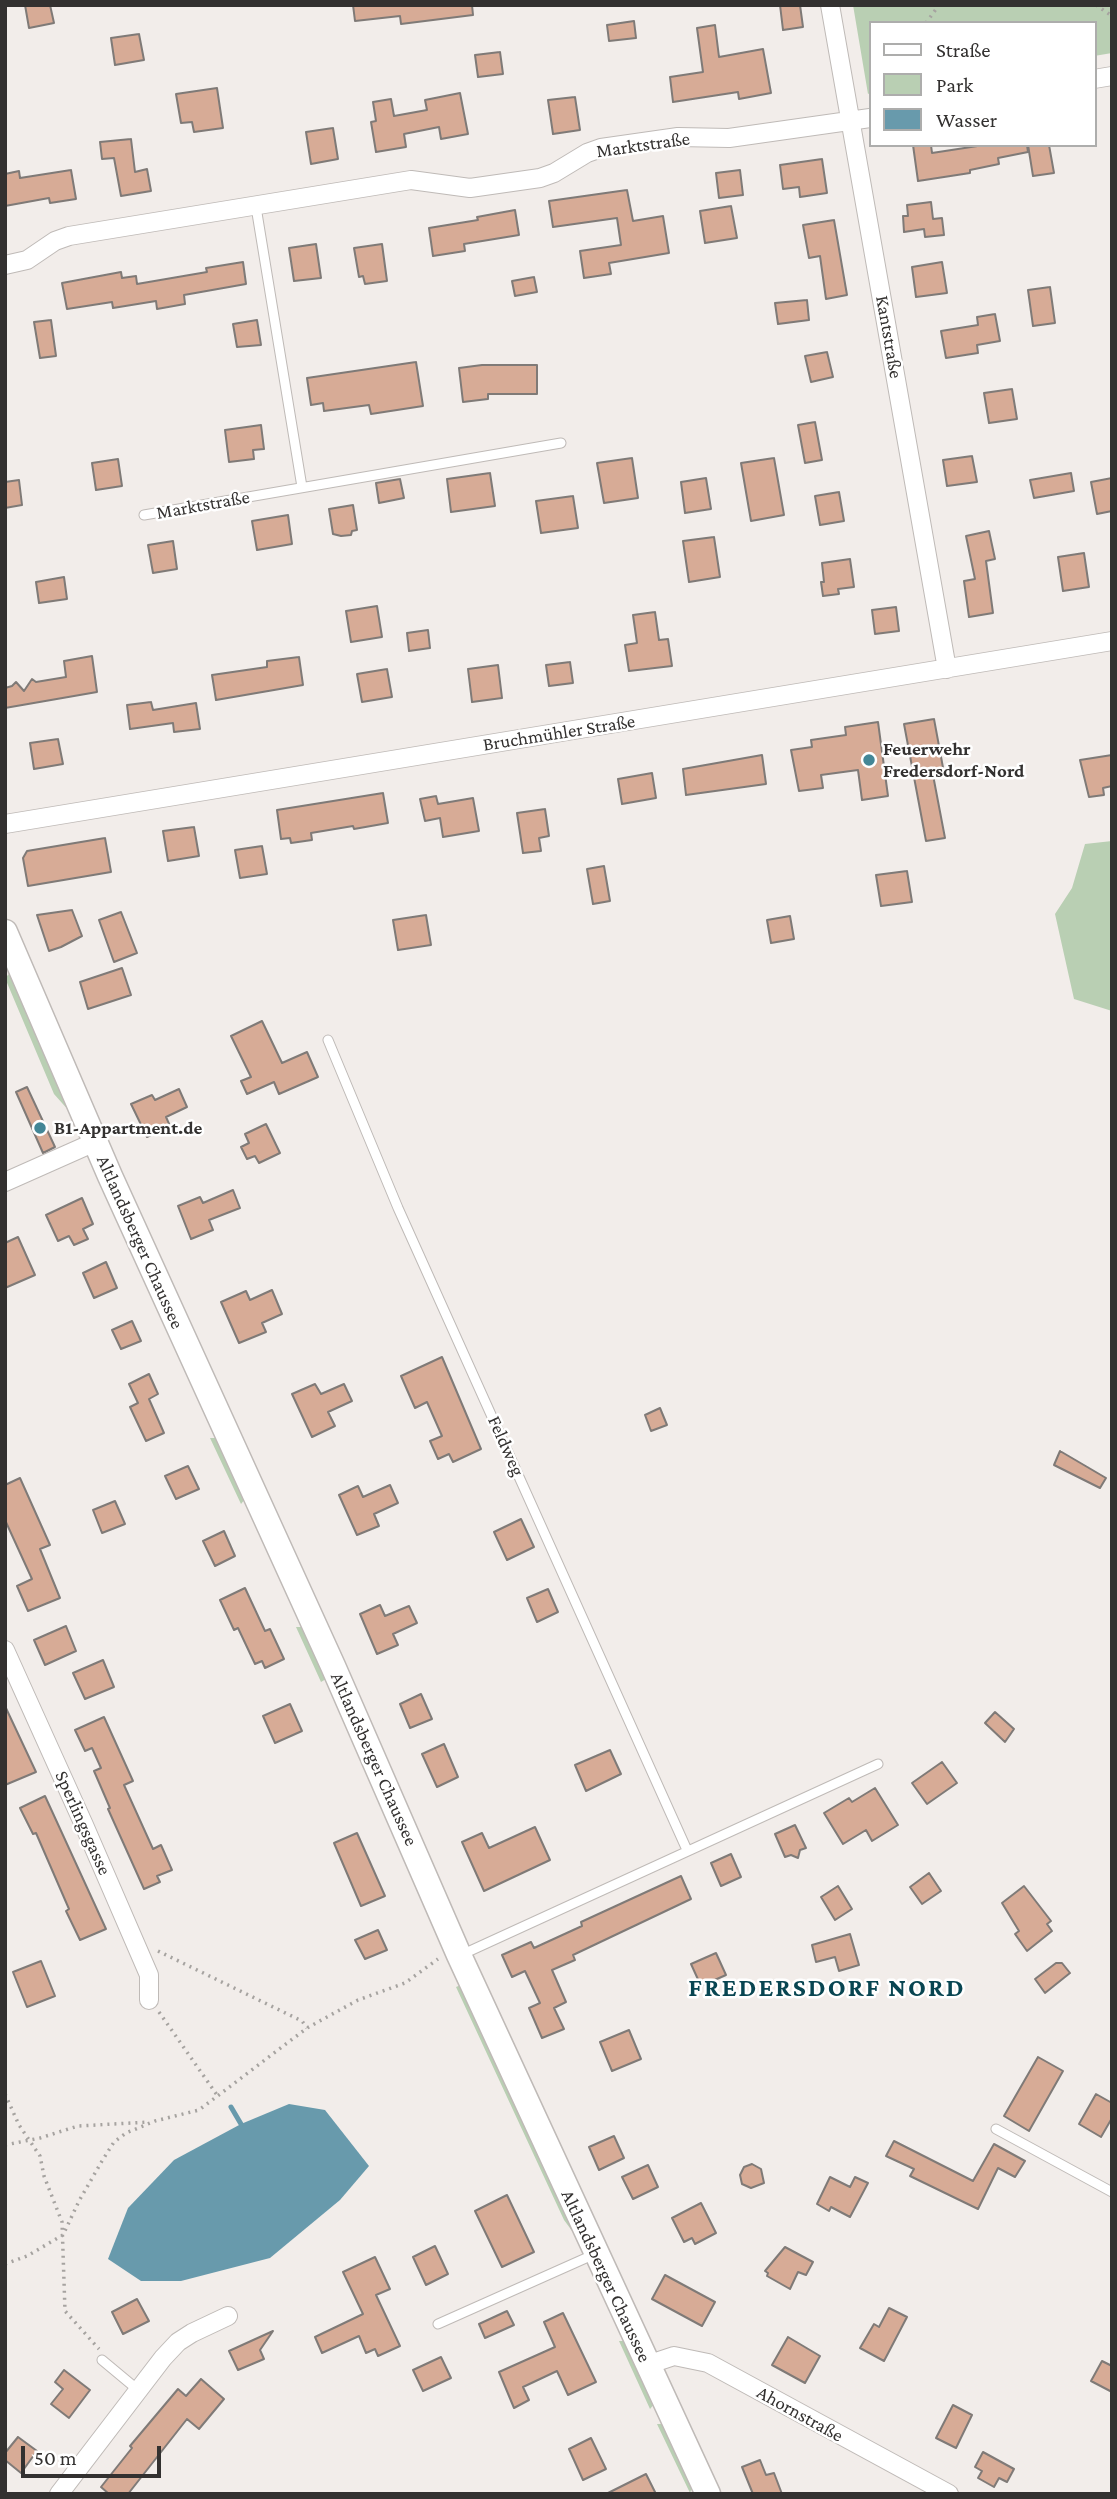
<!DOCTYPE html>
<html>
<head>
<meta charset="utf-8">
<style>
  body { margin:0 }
  #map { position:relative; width:1117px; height:2499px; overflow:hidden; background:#f2edea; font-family:"Crimson Pro",serif }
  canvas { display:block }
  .frame { position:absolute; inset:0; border:7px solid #333130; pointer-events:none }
  .legend { position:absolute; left:869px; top:21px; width:228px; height:126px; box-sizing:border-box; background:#fff; border:2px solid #adadac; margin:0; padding:9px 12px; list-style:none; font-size:21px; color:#333130 }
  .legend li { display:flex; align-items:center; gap:14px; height:35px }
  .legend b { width:35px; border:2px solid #adadac }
  .scale { position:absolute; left:21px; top:2446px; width:140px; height:32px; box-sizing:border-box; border:4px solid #333130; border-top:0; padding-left:9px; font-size:21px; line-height:24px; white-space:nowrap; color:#333130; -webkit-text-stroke:5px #fff; paint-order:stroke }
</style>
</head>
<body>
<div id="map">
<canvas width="1117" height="2499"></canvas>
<div class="frame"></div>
<ul class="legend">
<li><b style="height:9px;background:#fff"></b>Straße</li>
<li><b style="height:19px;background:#b9cfb3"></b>Park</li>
<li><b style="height:19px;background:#689aac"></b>Wasser</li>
</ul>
<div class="scale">50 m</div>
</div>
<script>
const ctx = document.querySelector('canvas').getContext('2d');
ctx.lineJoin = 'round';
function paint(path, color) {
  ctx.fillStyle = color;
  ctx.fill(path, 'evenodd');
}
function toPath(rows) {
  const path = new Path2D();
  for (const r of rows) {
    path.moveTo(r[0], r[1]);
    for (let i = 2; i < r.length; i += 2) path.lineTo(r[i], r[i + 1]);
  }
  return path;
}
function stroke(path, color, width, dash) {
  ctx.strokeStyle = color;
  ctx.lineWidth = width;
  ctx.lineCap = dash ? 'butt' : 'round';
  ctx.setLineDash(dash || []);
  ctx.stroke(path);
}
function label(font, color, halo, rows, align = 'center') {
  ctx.font = font + ' "Crimson Pro",serif';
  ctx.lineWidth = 5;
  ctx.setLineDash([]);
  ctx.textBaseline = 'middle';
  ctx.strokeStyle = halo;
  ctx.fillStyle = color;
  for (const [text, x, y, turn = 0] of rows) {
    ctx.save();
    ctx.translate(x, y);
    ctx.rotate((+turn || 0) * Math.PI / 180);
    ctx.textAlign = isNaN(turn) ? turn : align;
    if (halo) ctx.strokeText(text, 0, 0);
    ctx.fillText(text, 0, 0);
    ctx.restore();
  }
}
paint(toPath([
  [853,5,1112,5,1112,53,1094,56,1094,23,870,23,870,93,868,94],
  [1112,841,1112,1011,1074,999,1055,914,1072,888,1085,844],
  [9,974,14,974,70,1112,54,1094,5,978],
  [210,1438,218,1438,245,1499,241,1504],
  [296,1627,303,1627,326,1679,321,1682],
  [463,1984,578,2239,564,2220,456,1987],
  [619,2341,627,2341,655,2403,650,2409],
  [657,2424,665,2424,693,2484,690,2493]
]), '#b9cfb3');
paint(toPath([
  [289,2104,325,2110,369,2166,340,2200,270,2258,181,2281,141,2281,108,2259,128,2208,174,2160,241,2124]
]), '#689aac');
stroke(toPath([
  [231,2107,241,2124]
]), '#689aac', 5);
const building = toPath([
  [25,5,50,5,54,23,29,28,25,5],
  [353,5,472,5,473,15,401,24,400,16,355,21,353,5],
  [780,5,800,5,803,27,783,30,780,5],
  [634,21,636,38,609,41,607,25,634,21],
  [715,25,719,57,763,49,771,93,739,99,738,92,673,102,670,77,703,72,697,28,715,25],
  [139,34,144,60,115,65,111,38,139,34],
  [500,52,503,74,478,77,475,55,500,52],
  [217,88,223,128,194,132,192,122,181,123,176,94,217,88],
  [460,93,468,134,441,139,439,127,404,134,406,147,376,152,371,122,376,121,373,102,391,99,394,116,427,110,425,100,460,93],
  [575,97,580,130,553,134,548,100,575,97],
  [333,128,338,159,311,164,306,132,333,128],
  [131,139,135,172,147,169,151,191,121,196,114,158,102,159,100,142,131,139],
  [913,145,931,145,932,153,984,145,1027,145,1028,152,998,158,999,164,970,170,970,173,918,181,913,145],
  [1028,145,1049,145,1054,173,1033,176,1028,145],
  [822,159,827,193,800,197,799,187,783,189,780,165,822,159],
  [71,170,76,199,50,203,49,198,5,206,5,174,19,171,20,178,71,170],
  [740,170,743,195,719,198,716,173,740,170],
  [627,190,633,221,663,216,669,253,609,263,611,274,584,278,580,251,621,245,617,218,553,227,549,201,627,190],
  [931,202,933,219,942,218,944,235,925,237,924,229,904,232,903,216,908,216,907,205,931,202],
  [731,206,737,238,705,243,700,211,731,206],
  [515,210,519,235,464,244,465,251,433,256,429,228,478,220,477,217,515,210],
  [834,220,847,295,826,299,820,256,809,258,803,225,834,220],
  [316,244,321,278,294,281,289,248,316,244],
  [382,244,387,281,365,284,363,276,359,277,354,248,382,244],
  [243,262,246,284,184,295,185,304,157,309,156,301,113,308,112,302,67,309,62,283,121,272,122,278,136,276,137,284,207,272,206,268,243,262],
  [942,262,947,293,916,297,912,267,942,262],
  [534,277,537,292,515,296,512,281,534,277],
  [1050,287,1055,323,1033,326,1028,290,1050,287],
  [807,300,809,320,778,324,775,303,807,300],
  [995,314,1000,341,977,345,978,353,946,358,941,331,978,325,977,317,995,314],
  [51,320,56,356,40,358,34,322,51,320],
  [257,320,261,345,237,347,233,324,257,320],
  [827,352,833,377,811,382,805,356,827,352],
  [416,362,423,406,371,414,369,405,324,411,323,403,311,405,307,378,416,362],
  [482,365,537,365,537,394,488,394,488,399,463,402,459,368,482,365],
  [1012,389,1017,419,989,423,984,393,1012,389],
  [815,422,822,460,805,463,798,425,815,422],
  [261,425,264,449,253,450,254,459,229,462,225,430,261,425],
  [972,456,977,482,947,486,943,460,972,456],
  [632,458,638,498,604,503,597,463,632,458],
  [774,458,784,515,751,521,741,463,774,458],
  [118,459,122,486,96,490,92,463,118,459],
  [490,473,495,506,451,512,447,479,490,473],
  [1071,473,1074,491,1034,498,1030,480,1071,473],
  [706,478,711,509,685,513,681,482,706,478],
  [1112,478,1112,511,1097,514,1091,482,1112,478],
  [400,479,404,498,379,503,376,483,400,479],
  [19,480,22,505,5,508,5,482,19,480],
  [839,492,844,521,820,525,815,496,839,492],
  [573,496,578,528,541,533,536,501,573,496],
  [353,505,357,530,352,531,351,535,341,536,333,534,329,509,353,505],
  [288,515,292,544,257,550,252,521,288,515],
  [989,531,995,559,986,561,993,613,969,617,964,581,975,579,966,536,989,531],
  [714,537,720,577,689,582,683,541,714,537],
  [173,541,177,569,153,573,148,545,173,541],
  [1084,553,1089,587,1063,591,1058,557,1084,553],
  [850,559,854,587,838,589,839,594,823,596,821,582,824,582,822,563,850,559],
  [64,577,67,599,39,603,36,582,64,577],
  [377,606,382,637,351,642,346,611,377,606],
  [896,607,899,631,875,634,872,610,896,607],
  [655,612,659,640,668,639,672,666,629,671,625,645,637,643,633,615,655,612],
  [428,630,430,648,409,651,407,633,428,630],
  [92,656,97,692,5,708,5,688,12,686,16,682,24,691,32,679,36,682,66,677,64,661,92,656],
  [299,657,303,685,216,700,212,675,267,667,267,661,299,657],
  [570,662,573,683,549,686,546,665,570,662],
  [498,665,502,698,472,702,468,669,498,665],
  [387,669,392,697,362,702,357,674,387,669],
  [151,702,153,710,196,703,200,729,174,732,173,723,130,729,127,705,151,702],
  [934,719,944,773,933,775,945,838,926,841,904,724,934,719],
  [878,722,888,796,862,800,858,770,821,775,823,788,799,791,791,750,812,747,811,740,846,735,845,727,878,722],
  [58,739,63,764,34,769,30,743,58,739],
  [762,755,766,784,686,795,683,769,762,755],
  [1112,755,1112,786,1103,788,1104,795,1089,797,1080,760,1112,755],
  [652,773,656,798,622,804,618,779,652,773],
  [383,793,388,823,354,829,353,826,311,833,312,840,291,843,290,838,281,839,277,810,383,793],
  [436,796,438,804,473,798,479,831,443,837,440,818,425,821,420,799,436,796],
  [545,809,549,836,539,838,541,851,523,853,517,813,545,809],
  [194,827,199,856,168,861,163,831,194,827],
  [105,838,111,872,28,886,23,858,27,851,105,838],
  [262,846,267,874,240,878,235,850,262,846],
  [604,866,610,901,593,904,587,869,604,866],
  [907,871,912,902,881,906,876,875,907,871],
  [72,910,82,936,61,947,49,951,37,915,72,910],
  [121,912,137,953,114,962,99,920,121,912],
  [426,915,431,945,398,950,393,920,426,915],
  [790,916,794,939,771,943,767,920,790,916],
  [122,968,131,995,88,1009,80,982,122,968],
  [262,1021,282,1063,307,1052,318,1077,279,1094,274,1082,247,1094,241,1081,251,1077,231,1036,262,1021],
  [27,1087,55,1147,43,1153,16,1092,27,1087],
  [179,1089,187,1107,166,1117,170,1126,147,1137,131,1104,152,1095,155,1100,179,1089],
  [266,1124,280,1153,259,1163,255,1156,247,1159,241,1147,249,1143,245,1134,266,1124],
  [233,1190,240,1208,209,1220,213,1230,191,1239,178,1206,200,1197,203,1203,233,1190],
  [82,1198,93,1224,83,1229,88,1239,74,1245,69,1236,58,1241,46,1215,82,1198],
  [18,1237,35,1275,5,1288,5,1243,18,1237],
  [106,1262,117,1288,94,1298,83,1273,106,1262],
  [272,1290,282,1314,262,1323,266,1332,239,1343,221,1302,246,1291,250,1300,272,1290],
  [132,1321,141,1341,121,1349,112,1330,132,1321],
  [442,1357,481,1449,453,1462,449,1454,438,1459,430,1441,442,1436,427,1402,415,1408,401,1376,442,1357],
  [149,1374,158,1394,149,1399,164,1433,146,1441,130,1407,138,1403,129,1384,149,1374],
  [315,1384,321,1394,344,1384,352,1401,328,1412,335,1426,312,1437,292,1394,315,1384],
  [660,1408,667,1425,651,1431,645,1415,660,1408],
  [1060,1451,1106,1478,1100,1488,1054,1465,1060,1451],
  [188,1466,199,1489,176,1499,165,1476,188,1466],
  [20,1478,50,1545,40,1549,60,1598,28,1611,17,1586,32,1579,5,1520,5,1485,20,1478],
  [390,1485,398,1503,374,1514,379,1526,357,1535,339,1495,358,1486,363,1497,390,1485],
  [115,1501,125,1524,102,1533,93,1510,115,1501],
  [521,1519,534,1547,507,1560,494,1532,521,1519],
  [224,1531,235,1556,215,1566,203,1541,224,1531],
  [245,1588,265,1631,270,1629,284,1659,265,1668,262,1661,255,1664,238,1628,234,1630,220,1600,245,1588],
  [548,1589,558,1612,537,1622,527,1598,548,1589],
  [380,1605,385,1616,409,1606,417,1623,393,1634,398,1645,377,1654,360,1614,380,1605],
  [66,1626,76,1651,45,1665,34,1640,66,1626],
  [103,1660,114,1687,85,1699,73,1673,103,1660],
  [421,1694,432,1719,410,1728,400,1704,421,1694],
  [290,1704,302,1731,275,1743,263,1716,290,1704],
  [5,1706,36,1772,5,1785,5,1706],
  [995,1712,1014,1729,1005,1742,985,1723,995,1712],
  [104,1717,133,1781,124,1785,153,1849,161,1845,172,1870,157,1876,160,1882,144,1889,108,1809,110,1808,94,1771,101,1768,92,1748,85,1751,75,1730,104,1717],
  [444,1744,458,1777,437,1787,422,1754,444,1744],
  [610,1750,621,1774,586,1791,575,1765,610,1750],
  [942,1762,957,1783,927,1804,912,1783,942,1762],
  [875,1788,898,1825,872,1841,866,1830,843,1844,824,1813,849,1798,852,1802,875,1788],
  [45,1796,106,1929,80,1940,66,1911,69,1909,36,1833,33,1834,20,1808,45,1796],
  [795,1825,806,1848,800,1850,798,1858,791,1855,785,1857,775,1834,795,1825],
  [535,1827,550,1860,484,1891,462,1842,482,1833,489,1848,535,1827],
  [357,1833,385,1896,361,1906,334,1843,357,1833],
  [731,1854,741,1877,721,1886,711,1863,731,1854],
  [929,1873,941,1891,922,1904,910,1887,929,1873],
  [681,1876,691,1899,573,1955,575,1960,552,1970,566,2002,554,2008,564,2029,542,2038,529,2008,540,2003,525,1971,512,1977,502,1955,531,1942,534,1948,582,1926,581,1922,681,1876],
  [838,1886,852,1909,835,1920,821,1897,838,1886],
  [1024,1886,1051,1921,1047,1924,1052,1931,1027,1951,1015,1934,1019,1931,1002,1903,1024,1886],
  [378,1930,387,1950,365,1959,355,1940,378,1930],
  [850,1934,859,1965,839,1971,835,1957,816,1962,812,1945,850,1934],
  [716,1953,726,1975,701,1986,691,1964,716,1953],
  [41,1961,55,1996,27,2007,13,1972,41,1961],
  [1056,1963,1062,1963,1070,1973,1045,1993,1035,1979,1056,1963],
  [629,2030,641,2059,612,2071,600,2042,629,2030],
  [1038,2057,1063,2071,1029,2131,1004,2116,1038,2057],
  [1096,2094,1112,2103,1112,2118,1101,2137,1079,2124,1096,2094],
  [614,2136,624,2158,599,2170,589,2147,614,2136],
  [894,2141,973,2181,994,2144,1025,2161,1015,2177,998,2168,978,2209,910,2176,914,2169,886,2156,894,2141],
  [752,2164,761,2169,764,2183,751,2188,742,2184,740,2175,744,2167,752,2164],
  [648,2165,658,2187,633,2199,622,2177,648,2165],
  [830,2177,850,2187,855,2177,868,2183,850,2217,831,2207,829,2211,817,2204,830,2177],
  [507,2195,534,2252,502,2267,475,2211,507,2195],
  [701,2203,716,2233,695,2244,692,2238,684,2242,672,2218,701,2203],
  [435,2246,448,2274,426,2285,413,2257,435,2246],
  [785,2247,813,2262,806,2275,798,2272,790,2289,767,2276,768,2273,765,2271,785,2247],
  [375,2257,390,2289,376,2295,400,2346,378,2356,375,2349,366,2353,359,2336,322,2353,315,2337,363,2314,343,2272,375,2257],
  [665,2275,715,2302,702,2326,652,2299,665,2275],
  [137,2299,149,2321,123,2334,112,2312,137,2299],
  [889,2308,907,2317,884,2361,860,2348,874,2324,879,2327,889,2308],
  [507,2311,514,2325,485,2338,479,2324,507,2311],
  [563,2313,596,2382,568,2395,557,2371,523,2387,529,2400,514,2408,499,2372,555,2347,544,2322,563,2313],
  [273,2331,260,2350,264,2359,238,2370,229,2351,273,2331],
  [788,2337,820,2356,805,2383,772,2365,788,2337],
  [441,2357,451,2378,423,2391,413,2370,441,2357],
  [1102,2361,1112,2366,1112,2392,1091,2381,1102,2361],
  [64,2370,90,2390,69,2418,51,2404,63,2389,55,2382,64,2370],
  [201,2379,224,2399,199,2429,187,2419,128,2494,109,2494,101,2487,132,2448,130,2446,178,2389,186,2396,201,2379],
  [953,2405,972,2415,956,2448,936,2438,953,2405],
  [18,2437,37,2451,21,2473,5,2460,5,2453,18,2437],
  [591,2438,606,2469,583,2480,569,2449,591,2438],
  [983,2452,1014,2469,1007,2482,999,2478,994,2487,978,2478,982,2471,975,2467,983,2452],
  [760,2460,766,2475,774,2473,782,2494,753,2494,742,2467,760,2460],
  [646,2474,656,2494,606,2494,646,2474]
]);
paint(building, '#d7ab96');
stroke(building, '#7f7a77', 2);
const lane = toPath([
  [256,207,302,487],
  [144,515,561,443],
  [328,1040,398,1208,687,1850],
  [461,1955,878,1764],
  [996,2129,1112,2192],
  [438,2324,595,2254],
  [102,2360,138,2390]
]);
const street = toPath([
  [830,5,947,669],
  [1094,79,1112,76],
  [5,265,27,260,55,241,69,236,411,180,470,188,540,178,554,173,587,153,601,148,678,137,729,138,870,118],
  [5,824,1112,641],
  [5,1182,95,1142],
  [5,1650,84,1825,149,1975,149,2000],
  [647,2365,674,2356,708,2363,949,2494],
  [59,2494,163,2358,178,2342,192,2333,228,2316]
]);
const secondary = toPath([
  [5,932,110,1176,333,1666,459,1955,708,2494]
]);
stroke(lane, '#bfbab7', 11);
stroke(street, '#bfbab7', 20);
stroke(secondary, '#bfbab7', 27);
stroke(toPath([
  [1096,5,1112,16],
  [926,23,939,5],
  [158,1951,302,2021,307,2028],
  [159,2012,217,2095],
  [5,2094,19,2125,40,2156,44,2176,62,2222,65,2311,99,2349],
  [5,2145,40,2138,78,2126,149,2122],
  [5,2264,27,2256,63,2235,79,2201,102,2161,114,2142,126,2133,155,2121,199,2110,307,2028,358,2000,405,1983,438,1959]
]), '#a6a3a0', 3.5, [2, 5]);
stroke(lane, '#fff', 9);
stroke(street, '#fff', 18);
stroke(secondary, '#fff', 24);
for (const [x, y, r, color] of [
  [869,760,7,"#438696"],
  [40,1128,7,"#438696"]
]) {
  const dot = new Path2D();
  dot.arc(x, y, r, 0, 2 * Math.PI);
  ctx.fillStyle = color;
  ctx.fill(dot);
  stroke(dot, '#fff', 2.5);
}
label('19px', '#333130', '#fff', [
  ["Marktstraße",643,145,-8],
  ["Kantstraße",889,337,80],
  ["Marktstraße",203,505,-10],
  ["Bruchmühler Straße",559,733,-9],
  ["Altlandsberger Chaussee",140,1242,66],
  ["Feldweg",506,1446,66],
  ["Altlandsberger Chaussee",374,1759,66],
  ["Sperlingsgasse",83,1823,66],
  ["Altlandsberger Chaussee",606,2276,65],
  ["Ahornstraße",800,2414,29]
]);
label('bold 19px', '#333130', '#fff', [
  ["Feuerwehr",883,749],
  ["Fredersdorf-Nord",883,771],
  ["B1-Appartment.de",54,1128]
], 'left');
ctx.letterSpacing = '2px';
label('bold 26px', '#084551', '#fff', [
  ["FREDERSDORF NORD",827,1988]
]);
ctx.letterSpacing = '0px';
</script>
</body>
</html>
